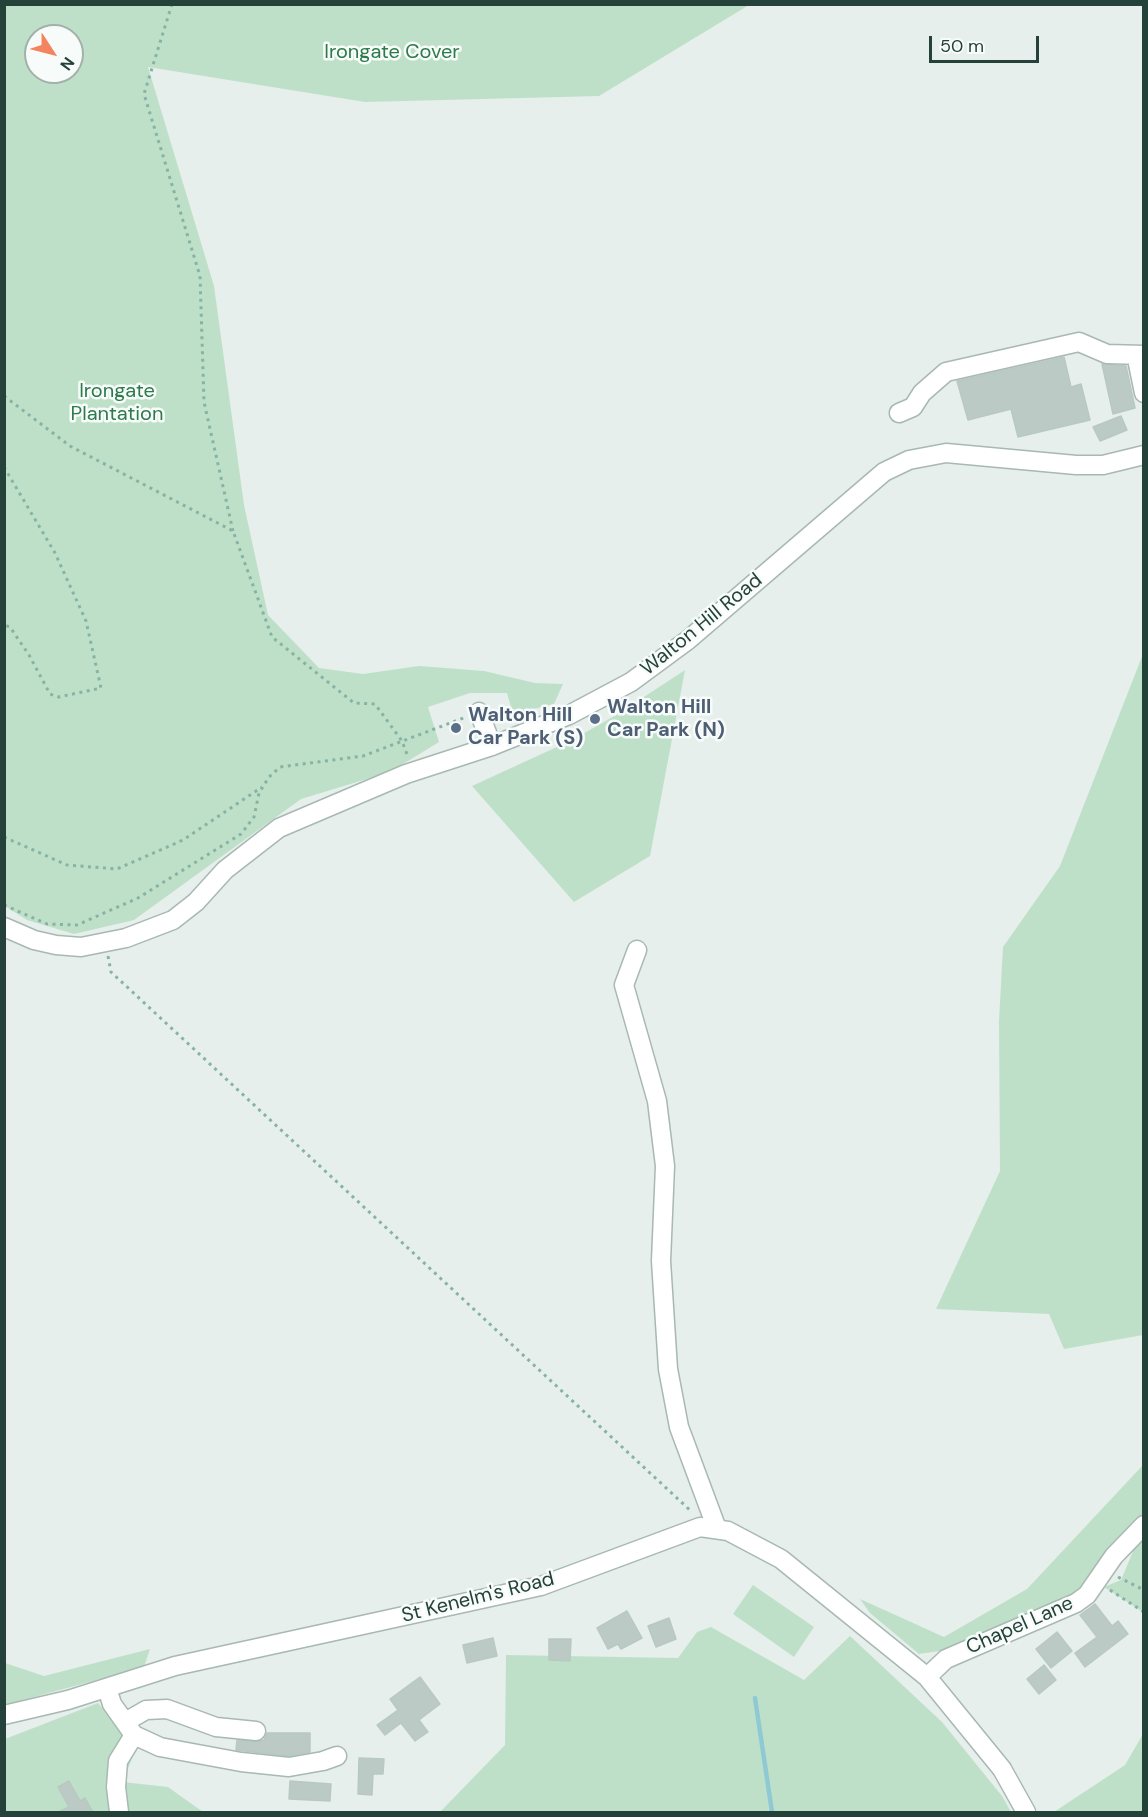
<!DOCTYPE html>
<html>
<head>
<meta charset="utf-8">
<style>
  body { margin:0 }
  #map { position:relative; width:1148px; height:1817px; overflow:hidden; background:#e6efeb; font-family:"DM Sans",sans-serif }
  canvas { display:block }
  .frame { position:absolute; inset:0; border:6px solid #24423a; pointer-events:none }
  .north { position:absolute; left:24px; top:24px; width:60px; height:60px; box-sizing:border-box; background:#f7fbf9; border:2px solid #a3b1ad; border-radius:50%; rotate:126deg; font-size:16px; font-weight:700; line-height:24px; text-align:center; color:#24423a }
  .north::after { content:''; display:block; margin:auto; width:21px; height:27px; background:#f4845f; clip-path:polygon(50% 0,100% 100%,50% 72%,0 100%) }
  .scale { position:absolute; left:929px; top:36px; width:110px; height:27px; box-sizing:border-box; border:3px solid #24423a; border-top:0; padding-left:8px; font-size:18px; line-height:21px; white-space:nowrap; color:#24423a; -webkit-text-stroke:4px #f7fbf9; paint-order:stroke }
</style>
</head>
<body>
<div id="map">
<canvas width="1148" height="1817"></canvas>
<div class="frame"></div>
<div class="north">N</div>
<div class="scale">50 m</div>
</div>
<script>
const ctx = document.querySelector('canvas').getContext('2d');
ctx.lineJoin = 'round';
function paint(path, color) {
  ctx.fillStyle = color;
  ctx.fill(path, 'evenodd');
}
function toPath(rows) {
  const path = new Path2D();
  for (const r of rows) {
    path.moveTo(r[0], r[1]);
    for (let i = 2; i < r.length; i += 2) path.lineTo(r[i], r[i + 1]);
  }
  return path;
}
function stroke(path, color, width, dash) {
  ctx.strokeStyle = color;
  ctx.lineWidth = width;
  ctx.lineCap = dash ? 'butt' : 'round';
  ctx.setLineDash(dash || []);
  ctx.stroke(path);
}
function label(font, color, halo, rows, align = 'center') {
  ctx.font = font + ' "DM Sans",sans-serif';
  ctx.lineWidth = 5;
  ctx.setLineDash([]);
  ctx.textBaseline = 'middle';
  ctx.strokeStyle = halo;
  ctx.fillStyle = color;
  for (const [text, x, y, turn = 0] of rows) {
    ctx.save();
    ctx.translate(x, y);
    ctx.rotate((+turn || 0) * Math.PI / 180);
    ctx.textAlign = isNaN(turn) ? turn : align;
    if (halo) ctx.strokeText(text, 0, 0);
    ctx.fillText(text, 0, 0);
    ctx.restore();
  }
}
paint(toPath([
  [4,5,749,5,599,96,365,102,148,67,214,286,244,505,268,615,319,668,363,674,419,666,484,671,535,683,563,684,554,704,513,714,507,693,470,693,428,707,439,742,390,772,301,799,134,920,74,934,27,920,5,906],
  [36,36,72,36,72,72,36,72],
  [1143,654,1143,1335,1064,1349,1049,1314,936,1309,1000,1171,999,1021,1003,947,1060,866],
  [685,670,650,856,574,902,472,786,572,740,618,714],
  [1143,1465,1143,1517,1077,1592,1058,1607,946,1650,919,1654,870,1613,860,1599,944,1637,1027,1589],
  [1143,1538,1143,1612,1104,1587,1121,1580,1134,1549],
  [753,1585,814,1627,794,1657,733,1614],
  [711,1627,804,1680,850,1636,942,1722,1002,1796,1011,1812,440,1812,505,1745,506,1655,678,1658,697,1632],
  [150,1649,144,1667,5,1705,5,1663,44,1676],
  [98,1703,127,1737,137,1745,123,1782,168,1787,203,1812,5,1812,5,1739],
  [1143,1734,1143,1812,1054,1812,1125,1765]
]), '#bfe0c8');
stroke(toPath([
  [755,1698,772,1812]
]), '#8ec9d4', 4.5);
const building = toPath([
  [1064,357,1071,387,1081,384,1090,420,1018,437,1011,409,968,420,957,381,1064,357],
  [1102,364,1126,366,1135,408,1113,414,1102,364],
  [1121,416,1127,430,1100,441,1093,427,1121,416],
  [1095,1604,1112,1626,1118,1621,1128,1634,1085,1667,1075,1653,1097,1637,1080,1615,1095,1604],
  [627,1611,642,1638,621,1649,618,1644,608,1649,597,1628,627,1611],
  [669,1618,676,1639,656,1647,648,1626,669,1618],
  [1057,1632,1072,1651,1051,1668,1036,1649,1057,1632],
  [493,1638,497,1656,467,1663,463,1645,493,1638],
  [549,1639,571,1639,570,1661,549,1660,549,1639],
  [1044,1665,1056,1680,1039,1694,1027,1679,1044,1665],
  [420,1677,440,1704,419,1720,428,1732,415,1741,401,1723,385,1735,377,1725,398,1710,390,1699,420,1677],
  [267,1733,310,1733,310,1752,289,1756,236,1750,237,1740,260,1741,264,1740,267,1733],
  [359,1758,384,1759,383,1774,373,1774,372,1795,358,1794,359,1758],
  [69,1781,80,1801,85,1798,93,1812,58,1812,69,1807,58,1787,69,1781],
  [290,1781,331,1784,330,1801,289,1799,290,1781]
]);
paint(building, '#bbcac4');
stroke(building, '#b8c9c2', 1.5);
const minor = toPath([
  [1140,355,1138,364,1144,393],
  [899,413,913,407,922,393,946,372,1079,342,1107,354,1144,355],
  [479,712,492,746],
  [4,927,34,940,56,945,81,947,126,938,173,920,196,902,225,870,279,828,406,774,492,746,569,715,631,682,688,640,884,472,909,460,946,453,1076,465,1103,465,1144,455],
  [637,950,624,985,657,1101,665,1166,661,1261,668,1369,679,1427,717,1529],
  [927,1677,1002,1769,1026,1812],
  [107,1688,112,1704,134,1735,160,1747,241,1762,289,1767,323,1761,337,1756],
  [4,1715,68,1700,175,1666,541,1586,700,1527,728,1531,781,1559,927,1677,946,1659,1076,1603,1087,1595,1114,1556,1144,1525],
  [125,1722,146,1710,167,1709,216,1727,256,1731],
  [119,1812,116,1787,118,1761,134,1735]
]);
stroke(minor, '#a8b8b2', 21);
stroke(toPath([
  [172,4,144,94,200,276,204,402,233,531],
  [4,396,70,446,233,531,272,637,354,703,375,704,402,741,408,757],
  [4,467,55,553,86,621,101,688,59,697,50,694,29,655,10,627,4,625],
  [4,837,67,865,117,869,183,840,262,787],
  [4,905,47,924,77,925,138,898,241,834,254,817,259,793,269,777,280,767,363,756,466,717],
  [108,956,111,972,692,1512],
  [1118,1577,1144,1590],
  [1110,1590,1144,1612]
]), '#86b3a5', 3, [3, 4.5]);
stroke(minor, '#fff', 18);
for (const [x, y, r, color] of [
  [595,719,6,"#5c6f8a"],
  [456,728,6,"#5c6f8a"]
]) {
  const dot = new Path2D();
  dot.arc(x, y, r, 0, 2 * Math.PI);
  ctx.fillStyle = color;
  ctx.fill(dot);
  stroke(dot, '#f7fbf9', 2);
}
label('20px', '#2d7a4b', '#f7fbf9', [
  ["Irongate Cover",392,53],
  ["Irongate",117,392],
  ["Plantation",117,415]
]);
label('20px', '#24423a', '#f7fbf9', [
  ["Walton Hill Road",702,625,-39],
  ["St Kenelm's Road",478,1598,-14],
  ["Chapel Lane",1020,1626,-24]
]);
label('bold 20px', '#4e5e75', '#f7fbf9', [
  ["Walton Hill",607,708],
  ["Car Park (N)",607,731],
  ["Walton Hill",468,716],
  ["Car Park (S)",468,739]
], 'left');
</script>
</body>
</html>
